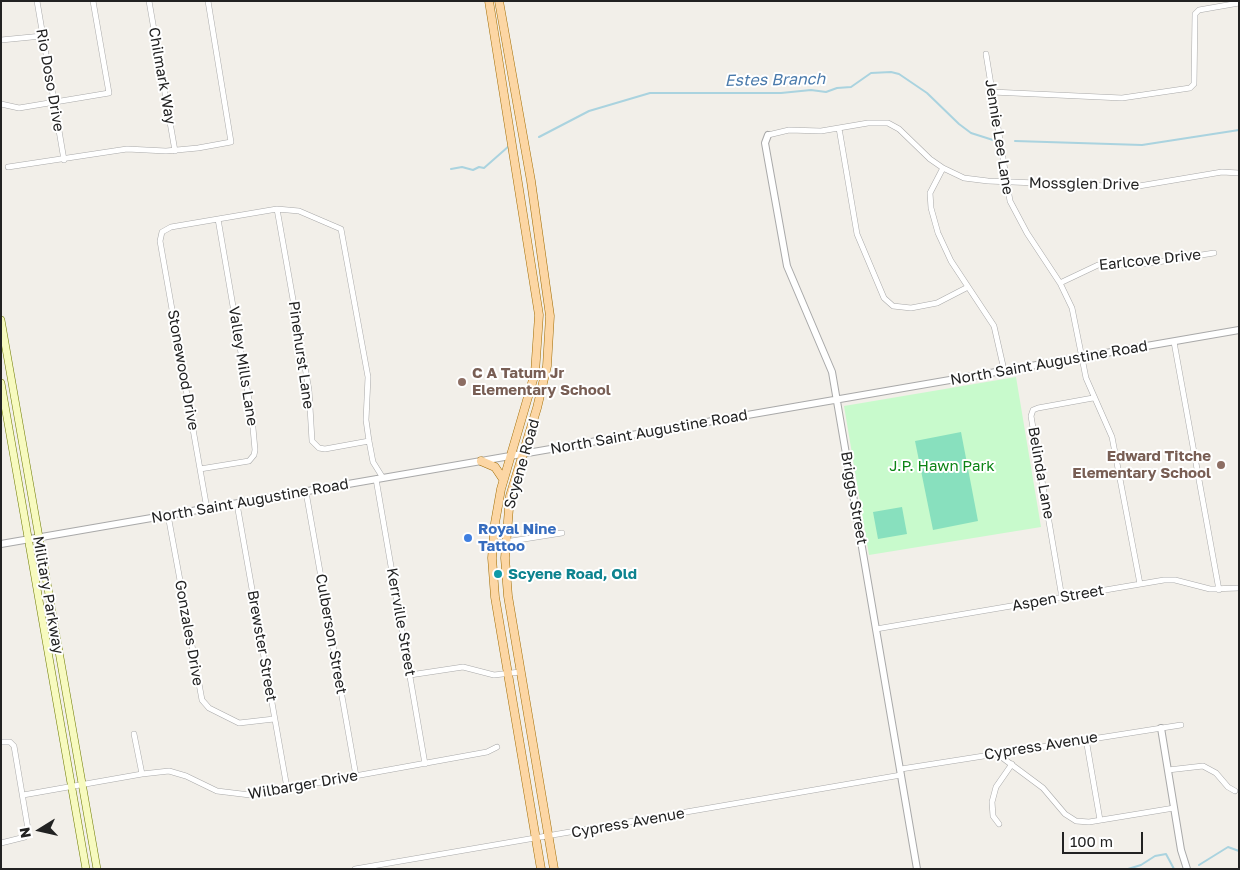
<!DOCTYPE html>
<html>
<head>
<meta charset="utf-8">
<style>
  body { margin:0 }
  #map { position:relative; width:1240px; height:870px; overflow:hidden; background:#f2efe9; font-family:"Golos Text",sans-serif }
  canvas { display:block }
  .frame { position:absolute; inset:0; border:2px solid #222; pointer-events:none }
  .north { position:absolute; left:15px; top:805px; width:50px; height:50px; -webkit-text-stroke:4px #fff; paint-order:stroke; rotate:260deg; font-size:14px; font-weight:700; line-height:20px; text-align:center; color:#222 }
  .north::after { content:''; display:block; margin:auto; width:18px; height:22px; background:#222; clip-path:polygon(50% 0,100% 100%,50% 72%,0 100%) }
  .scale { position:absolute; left:1062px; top:832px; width:81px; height:22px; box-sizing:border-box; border:2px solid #222; border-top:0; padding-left:6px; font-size:15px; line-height:18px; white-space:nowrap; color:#222; -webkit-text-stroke:4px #fff; paint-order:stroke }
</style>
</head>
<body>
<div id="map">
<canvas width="1240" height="870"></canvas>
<div class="frame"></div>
<div class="north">N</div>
<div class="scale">100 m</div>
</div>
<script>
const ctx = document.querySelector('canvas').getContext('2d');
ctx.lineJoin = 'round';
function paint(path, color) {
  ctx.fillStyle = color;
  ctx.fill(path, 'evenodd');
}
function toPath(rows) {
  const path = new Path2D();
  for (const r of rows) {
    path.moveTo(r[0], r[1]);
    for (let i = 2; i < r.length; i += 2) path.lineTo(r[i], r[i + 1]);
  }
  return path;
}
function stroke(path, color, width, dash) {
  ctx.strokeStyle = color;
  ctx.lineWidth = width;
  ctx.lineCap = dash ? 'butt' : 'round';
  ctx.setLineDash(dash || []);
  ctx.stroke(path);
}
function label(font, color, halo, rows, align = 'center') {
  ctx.font = font + ' "Golos Text",sans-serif';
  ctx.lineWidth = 4;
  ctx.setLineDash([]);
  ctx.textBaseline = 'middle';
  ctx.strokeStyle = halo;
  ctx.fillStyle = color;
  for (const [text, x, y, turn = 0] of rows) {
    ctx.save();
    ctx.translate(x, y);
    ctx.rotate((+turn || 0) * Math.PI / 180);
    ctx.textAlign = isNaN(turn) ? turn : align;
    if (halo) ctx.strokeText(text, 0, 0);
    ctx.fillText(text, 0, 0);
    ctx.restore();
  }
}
paint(toPath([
  [1016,377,1041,527,869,555,844,406]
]), '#c8facc');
paint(toPath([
  [961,432,978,521,933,530,915,441],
  [902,507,907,534,878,539,873,512]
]), '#88e0be');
stroke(toPath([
  [539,137,589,111,650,93,781,93,811,90,826,92,837,88,851,87,871,73,891,72,899,74,927,93,959,124,971,133,993,140],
  [1015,141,1142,145,1239,130],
  [451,169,462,167,473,170,479,167,484,168,509,146],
  [1199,865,1228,847,1239,851],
  [1128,869,1141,865,1155,856,1166,854,1174,869]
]), '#aad3df', 2);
const minor = toPath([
  [37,1,64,160],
  [149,1,175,151],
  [1,40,42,36],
  [986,54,1010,201,1027,233,1060,283,1072,308,1086,378,1112,437,1140,584],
  [992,92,1122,98,1190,88,1194,84,1195,14,1199,10,1239,3],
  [1,104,19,108,109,93,93,1],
  [839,128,857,234,884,298,893,306,911,308,937,303,968,287],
  [768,135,789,130,821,131,868,123,888,123,899,129,930,159,943,168,964,178,988,181,1133,187,1222,172,1239,173],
  [8,167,127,149,166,151,198,148,231,142,208,1],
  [943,168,930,193,931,208,938,233,951,261,994,326,1004,370],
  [277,209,309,390,312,441,319,448,325,449,369,441],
  [1060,283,1098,265,1145,264,1214,253],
  [1174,342,1219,590],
  [200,469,249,461,254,455,255,450,252,417,218,219],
  [376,479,425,764],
  [306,492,356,776],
  [237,504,287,788],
  [207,509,160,241,162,232,171,227,277,209,299,211,341,229,368,377,366,420,369,441,373,462,383,478],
  [168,515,202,700,209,708,239,723,274,719],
  [493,542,505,542,562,533],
  [1062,598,1031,416,1033,410,1038,408,1093,398],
  [876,629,1164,580,1175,580,1210,589,1239,588],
  [410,675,463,667,494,675,520,672],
  [134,734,142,774],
  [1086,739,1100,820],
  [1,742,10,742,14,746,28,829,25,837,1,843],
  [996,753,1043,788,1065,814,1076,821,1089,822,1174,808],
  [901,769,1181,725],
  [1168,770,1203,766,1216,773,1228,787,1235,791],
  [23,795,142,774,169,771,186,776,217,791,250,795,487,752,497,747],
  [999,824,993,816,992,802,996,787,1012,764],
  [355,869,901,775]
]);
const tertiary = toPath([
  [768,135,765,143,787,266,832,372,917,869],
  [1,544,1239,330],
  [1161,728,1181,850,1187,869]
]);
const secondary = toPath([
  [1,320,97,869],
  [1,383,86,869]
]);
const primary = toPath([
  [489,1,539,315,535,373,501,489,495,523,492,558,495,597,541,869],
  [499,1,531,181,550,316,547,366,537,408,510,496,505,558,508,596,554,869],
  [481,461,495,467,503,479]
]);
stroke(minor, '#a9a9a9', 6);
stroke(tertiary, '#a9a9a9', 8);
stroke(secondary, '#707d05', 8);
stroke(primary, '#a06b00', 9);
stroke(minor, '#fff', 5);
stroke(tertiary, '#fff', 6);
stroke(secondary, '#f7fabf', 7);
stroke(primary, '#fcd6a4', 8);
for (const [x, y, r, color] of [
  [462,382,5,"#8d6e63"],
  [1221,465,5,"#8d6e63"],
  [468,538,5,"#3f7fe0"],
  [498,574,5,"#0f9aa8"]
]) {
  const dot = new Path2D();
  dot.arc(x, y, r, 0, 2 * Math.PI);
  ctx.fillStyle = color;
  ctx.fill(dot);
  stroke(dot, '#fff', 2);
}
label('15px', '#222', '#fff', [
  ["Chilmark Way",162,76,80],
  ["Rio Doso Drive",50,80,80],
  ["Jennie Lee Lane",999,137,81],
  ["Mossglen Drive",1084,184,1],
  ["Earlcove Drive",1150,260,-6],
  ["Pinehurst Lane",301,355,82],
  ["North Saint Augustine Road",1049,363,-10],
  ["Valley Mills Lane",243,366,81],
  ["Stonewood Drive",183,370,80],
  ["North Saint Augustine Road",649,432,-10],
  ["Scyene Road",522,464,-74],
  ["Belinda Lane",1041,473,80],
  ["Briggs Street",854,498,80],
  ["North Saint Augustine Road",250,501,-10],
  ["Military Parkway",48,595,80],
  ["Aspen Street",1058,598,-10],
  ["Kerrville Street",401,622,80],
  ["Gonzales Drive",189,633,80],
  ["Culberson Street",331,634,80],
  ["Brewster Street",262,646,80],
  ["Cypress Avenue",1041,746,-9],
  ["Wilbarger Drive",303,785,-10],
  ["Cypress Avenue",628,823,-10]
]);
label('bold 15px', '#785e54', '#fff', [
  ["C A Tatum Jr",472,373],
  ["Elementary School",472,390],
  ["Edward Titche",1211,456,"right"],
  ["Elementary School",1211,473,"right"]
], 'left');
label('15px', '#0c8416', '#fff', [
  ["J.P. Hawn Park",942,466]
]);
label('bold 15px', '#366cbe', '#fff', [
  ["Royal Nine",478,529],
  ["Tattoo",478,546]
], 'left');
label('bold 15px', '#0d838f', '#fff', [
  ["Scyene Road, Old",508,574]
], 'left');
label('italic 16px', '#4a7aab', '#fff', [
  ["Estes Branch",775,80,-1]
]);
</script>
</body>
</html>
